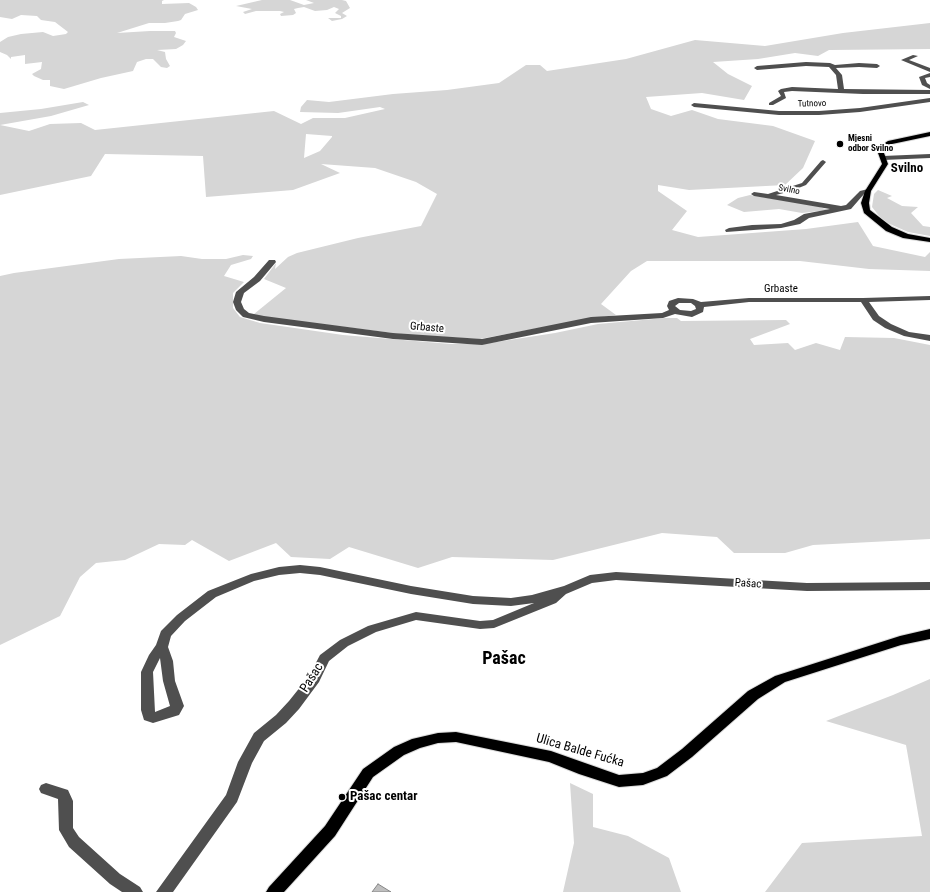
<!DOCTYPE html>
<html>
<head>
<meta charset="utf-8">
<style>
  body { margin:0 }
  canvas { display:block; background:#fff }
</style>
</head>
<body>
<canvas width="930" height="892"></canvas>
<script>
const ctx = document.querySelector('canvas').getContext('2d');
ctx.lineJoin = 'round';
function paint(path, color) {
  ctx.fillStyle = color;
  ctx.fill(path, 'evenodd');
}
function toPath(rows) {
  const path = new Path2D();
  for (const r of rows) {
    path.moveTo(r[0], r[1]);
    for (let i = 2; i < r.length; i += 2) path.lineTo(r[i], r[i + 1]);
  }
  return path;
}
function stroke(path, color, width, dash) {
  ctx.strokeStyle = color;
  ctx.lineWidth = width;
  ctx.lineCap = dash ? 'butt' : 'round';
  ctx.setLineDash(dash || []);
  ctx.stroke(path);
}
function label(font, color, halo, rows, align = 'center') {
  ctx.font = font + ' "Roboto Condensed",sans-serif';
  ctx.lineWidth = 4;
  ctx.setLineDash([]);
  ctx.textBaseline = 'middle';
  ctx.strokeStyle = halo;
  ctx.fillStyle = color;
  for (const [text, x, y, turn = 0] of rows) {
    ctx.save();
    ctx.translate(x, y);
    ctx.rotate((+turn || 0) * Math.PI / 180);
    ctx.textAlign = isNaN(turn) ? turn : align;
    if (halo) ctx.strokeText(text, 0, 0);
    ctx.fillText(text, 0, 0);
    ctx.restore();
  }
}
paint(toPath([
  [0,0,164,0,162,1,162,4,189,3,196,7,198,10,185,14,181,20,178,21,165,23,149,23,117,33,150,31,175,31,176,33,174,37,186,41,183,45,176,49,157,50,165,52,166,59,170,66,167,68,161,67,153,59,146,59,137,62,133,71,101,78,64,89,50,86,50,80,43,80,34,76,32,74,41,69,42,62,25,64,25,55,11,57,11,59,7,55,0,52,0,42,8,37,21,34,43,32,53,36,66,34,68,32,55,22,41,20,37,16,21,15,12,19,0,17],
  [262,0,290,0,304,5,314,3,306,0,342,0,346,1,350,8,342,13,347,16,342,19,332,21,328,18,341,18,341,16,335,13,339,9,334,7,327,10,315,11,304,7,298,8,294,9,296,13,293,15,281,16,280,14,284,12,280,11,256,11,245,14,243,12,252,9,236,6],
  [930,23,930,49,829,50,818,56,795,53,758,59,713,62,728,74,752,86,744,100,702,93,646,97,651,109,671,116,692,110,718,119,773,126,815,141,803,168,785,185,689,190,658,185,658,191,687,211,672,230,698,237,806,229,858,222,873,246,925,257,930,252,930,271,869,269,800,261,647,261,631,271,601,304,616,315,587,319,480,339,409,335,263,317,254,314,286,288,264,279,276,263,275,269,288,257,297,253,358,238,421,226,437,194,416,182,375,168,321,164,340,173,293,190,206,197,203,156,105,154,91,176,0,195,0,113,41,109,83,102,89,105,51,116,0,125,29,131,50,124,81,123,95,130,274,111,301,124,313,118,345,118,385,109,380,107,338,113,300,112,301,107,307,100,329,102,393,94,447,90,499,83,526,65,540,65,547,71,626,59,695,40,765,46,843,33],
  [306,134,332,136,332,137,320,151,304,158],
  [878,190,892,196,887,198,902,206,918,207,911,213,923,226,930,227,930,236,908,232,883,221,872,207,874,194],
  [750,195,817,206,828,210,802,213,779,209,744,212,727,205,738,198],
  [243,255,253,256,251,259,231,265,224,276,244,282,233,293,233,308,240,317,260,323,343,335,451,344,483,344,555,333,598,324,665,318,677,318,681,321,786,320,790,324,750,339,754,345,788,343,795,350,816,343,840,350,845,337,894,338,930,345,930,539,813,545,785,553,734,553,717,537,662,533,553,560,452,557,418,568,349,547,330,559,291,557,276,543,229,561,192,540,185,545,159,544,125,560,96,563,80,577,60,616,0,645,0,276,14,273,119,259,181,256,202,259,226,259],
  [930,679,930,892,765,892,802,843,922,836,906,745,826,721,893,695],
  [570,783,593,794,593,827,628,836,669,858,681,892,563,892,574,843]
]), '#d6d6d6');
const building = toPath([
  [378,884,391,892,372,892,378,884]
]);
paint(building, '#bfbfbf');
stroke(building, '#868686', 1);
const major = toPath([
  [930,132,930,136,892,144,885,148,884,153,888,164,871,191,869,203,870,210,892,227,908,234,930,238,930,242,903,238,886,231,864,213,861,203,865,191,882,164,878,153,880,146,888,141,930,132],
  [930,629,930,639,901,645,785,682,758,699,692,757,667,776,643,785,619,787,579,774,549,762,456,742,438,743,420,748,404,755,373,777,335,836,284,892,266,892,269,887,325,826,363,769,394,747,412,739,438,733,456,732,551,751,619,775,643,773,657,768,682,749,748,691,775,676,900,636,930,629]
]);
stroke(major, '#dbdbdb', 2);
paint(toPath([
  [913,55,918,56,909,60,930,68,930,72,901,60,913,55],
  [806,62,830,63,835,65,859,63,877,64,880,66,877,68,859,67,836,68,842,75,844,89,930,90,930,94,863,94,792,91,784,92,786,98,773,105,769,105,769,103,781,96,778,91,781,89,792,87,838,89,836,75,829,67,806,66,757,70,754,68,757,66,806,62],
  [930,73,930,77,925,78,927,83,930,85,930,89,922,85,919,77,930,73],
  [930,98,930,102,860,112,819,115,779,115,694,107,691,105,694,103,779,111,819,111,860,108,930,98],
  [930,154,930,158,883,160,880,158,883,156,930,154],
  [823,160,826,162,806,185,791,191,776,195,841,206,846,205,860,191,868,189,871,191,864,194,851,209,809,218,800,224,781,228,726,232,725,230,729,228,752,225,781,224,794,220,804,214,830,209,754,196,751,194,754,192,768,194,802,183,821,161,823,160],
  [269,260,275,260,276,262,260,281,244,293,241,302,244,309,249,313,264,316,393,333,482,339,591,317,662,313,669,310,667,306,669,301,678,298,693,299,701,302,749,298,863,298,930,296,930,300,869,302,879,316,891,324,909,332,930,335,930,341,904,336,885,328,873,320,861,302,749,302,704,307,703,312,692,317,675,314,663,318,591,323,482,345,393,339,264,322,243,317,236,310,233,302,236,292,254,277,269,260],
  [679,303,691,303,695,306,696,309,691,311,680,310,675,306,679,303],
  [300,565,320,567,411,586,473,596,511,598,532,595,564,586,590,575,616,572,807,583,930,582,930,590,807,591,616,580,592,583,566,594,556,603,494,628,480,629,416,620,376,632,348,646,329,661,319,682,299,709,286,723,264,741,252,763,237,802,173,892,156,892,226,795,238,762,254,733,276,715,289,701,309,676,320,655,340,640,368,626,416,612,480,621,493,620,534,603,511,606,473,604,411,594,320,575,300,573,279,575,254,581,216,597,185,621,171,636,168,647,173,661,175,681,184,706,179,715,153,723,144,720,141,710,141,672,149,655,156,645,161,631,177,615,208,591,251,574,279,567,300,565],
  [160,658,163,681,170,706,155,712,153,672,160,658],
  [46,783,68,790,73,801,73,828,79,837,120,874,140,887,143,892,122,892,110,884,69,847,59,830,58,799,41,793,39,789,41,785,46,783]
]), '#4f4f4f');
paint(major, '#000');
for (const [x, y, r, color] of [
  [840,144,4,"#000"],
  [342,797,4,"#000"]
]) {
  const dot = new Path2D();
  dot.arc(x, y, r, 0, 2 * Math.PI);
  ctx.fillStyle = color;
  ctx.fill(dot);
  stroke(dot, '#fff', 1.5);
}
label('9px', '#000', '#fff', [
  ["Tutnovo",812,104,-1],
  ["Svilno",789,190,11]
]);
label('bold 9px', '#000', '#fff', [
  ["Mjesni",848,139],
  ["odbor Svilno",848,149]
], 'left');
label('11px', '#000', '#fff', [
  ["Grbaste",781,289],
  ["Grbaste",427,328,5],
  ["Pašac",748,584,4]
]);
label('bold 13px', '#000', '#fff', [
  ["Svilno",907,169]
]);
label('13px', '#000', '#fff', [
  ["Pašac",312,678,-58],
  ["Ulica Balde Fućka",580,751,16]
]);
label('bold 13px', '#000', '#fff', [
  ["Pašac centar",350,797]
], 'left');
label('bold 18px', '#000', '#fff', [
  ["Pašac",504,659]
]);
</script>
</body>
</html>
